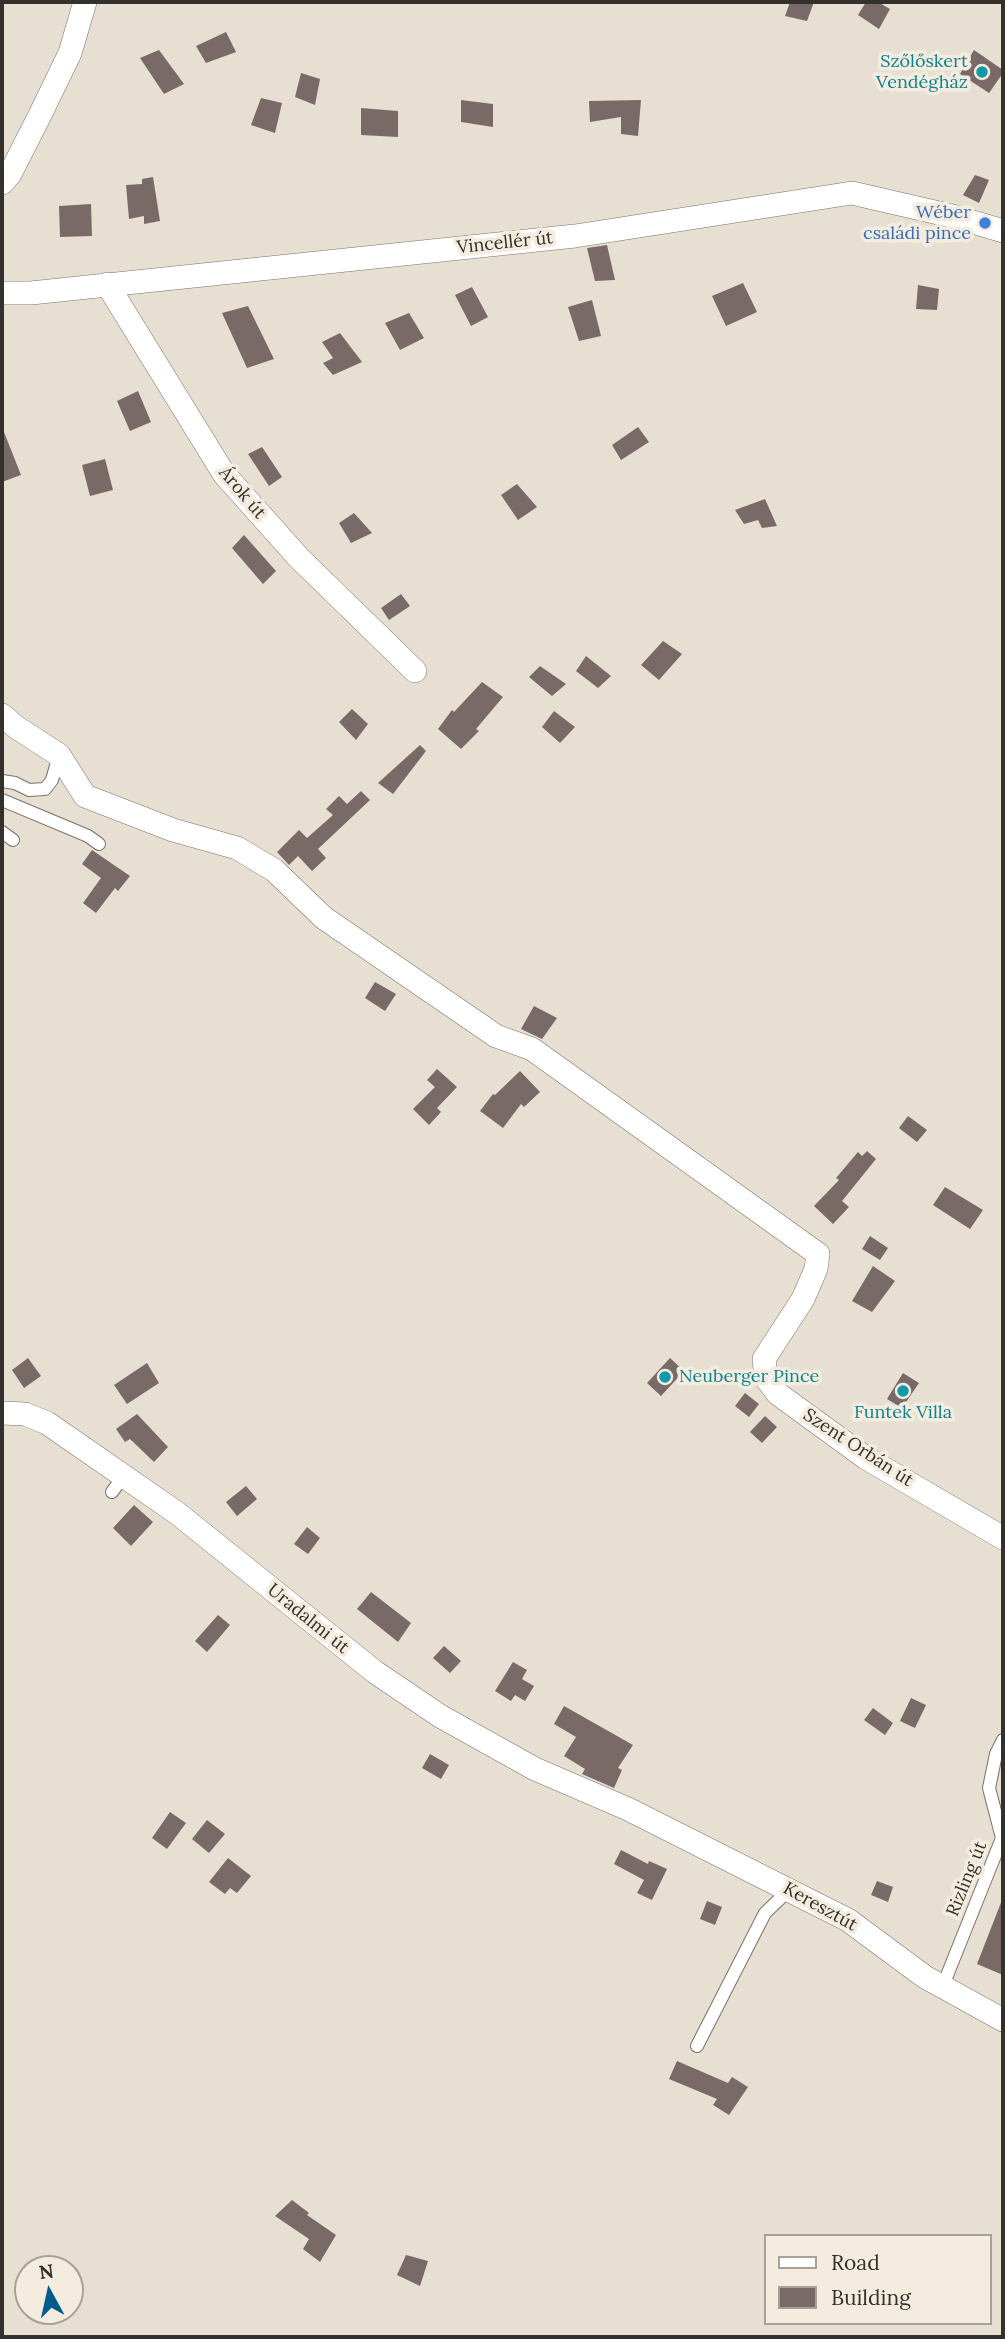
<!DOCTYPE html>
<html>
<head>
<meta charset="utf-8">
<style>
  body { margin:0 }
  #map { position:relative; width:1005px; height:2339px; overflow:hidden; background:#e7dfd2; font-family:Lora,serif }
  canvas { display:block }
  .frame { position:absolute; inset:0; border:4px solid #34312c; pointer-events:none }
  .legend { position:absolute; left:764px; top:2234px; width:228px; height:91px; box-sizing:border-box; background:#f4eddf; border:2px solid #a7a297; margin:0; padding:9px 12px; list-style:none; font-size:21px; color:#34312c }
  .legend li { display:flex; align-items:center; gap:14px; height:35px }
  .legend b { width:35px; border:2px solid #a7a297 }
  .north { position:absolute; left:14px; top:2255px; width:70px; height:70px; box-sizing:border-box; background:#f4eddf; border:2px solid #a7a297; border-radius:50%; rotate:352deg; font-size:19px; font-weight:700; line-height:28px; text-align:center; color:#34312c }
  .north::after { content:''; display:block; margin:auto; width:24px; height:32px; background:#025b8c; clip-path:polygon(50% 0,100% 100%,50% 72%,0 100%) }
</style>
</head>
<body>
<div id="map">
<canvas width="1005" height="2339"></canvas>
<div class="frame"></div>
<ul class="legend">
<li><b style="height:9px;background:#fff"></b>Road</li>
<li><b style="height:19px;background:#796a68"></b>Building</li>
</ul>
<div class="north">N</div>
</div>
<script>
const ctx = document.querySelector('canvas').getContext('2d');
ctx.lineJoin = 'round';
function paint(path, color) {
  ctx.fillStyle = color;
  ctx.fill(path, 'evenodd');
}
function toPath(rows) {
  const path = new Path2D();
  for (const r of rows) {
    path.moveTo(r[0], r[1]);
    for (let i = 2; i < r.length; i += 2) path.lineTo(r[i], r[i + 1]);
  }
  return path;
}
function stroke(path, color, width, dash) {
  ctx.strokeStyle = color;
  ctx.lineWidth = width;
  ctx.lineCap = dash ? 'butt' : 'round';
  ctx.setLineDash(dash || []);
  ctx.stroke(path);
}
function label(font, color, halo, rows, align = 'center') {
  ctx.font = font + ' Lora,serif';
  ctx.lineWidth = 7;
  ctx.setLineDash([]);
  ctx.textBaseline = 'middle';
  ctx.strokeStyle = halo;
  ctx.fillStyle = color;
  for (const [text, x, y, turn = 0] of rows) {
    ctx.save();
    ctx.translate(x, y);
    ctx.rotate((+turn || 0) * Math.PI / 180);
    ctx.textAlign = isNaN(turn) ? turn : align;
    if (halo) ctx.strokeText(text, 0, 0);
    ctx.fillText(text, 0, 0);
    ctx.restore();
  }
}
paint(toPath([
  [790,2,814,2,807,21,785,16],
  [866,2,878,2,890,9,879,29,858,15],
  [226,32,236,52,206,63,196,46],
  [159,50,184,84,164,94,140,58],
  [974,50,1003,70,1003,73,989,93,960,74],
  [301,73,320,79,315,105,295,97],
  [261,98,282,103,275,133,251,125],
  [461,100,493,104,493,127,461,122],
  [641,100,638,136,621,134,621,117,590,122,589,101],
  [361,108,398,111,398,137,361,135],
  [975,175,989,180,979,203,963,195],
  [153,177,160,221,144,224,144,216,129,219,126,185,142,184,142,179],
  [91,204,92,236,60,237,59,206],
  [607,245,615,280,595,281,587,248],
  [743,283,757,312,726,326,712,296],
  [918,285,939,289,937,310,916,309],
  [472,287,488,317,471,326,455,295],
  [592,300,601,336,579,341,568,307],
  [248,306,274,359,247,368,222,313],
  [409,313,424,338,400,350,385,323],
  [340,333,362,362,333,375,323,363,333,358,322,342],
  [138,391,151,422,130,431,117,401],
  [2,427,21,475,2,482],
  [638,427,649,442,621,460,612,445],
  [262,447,282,477,269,486,248,454],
  [105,459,113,490,90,496,82,465],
  [517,484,537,507,518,520,501,495],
  [765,499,777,526,762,528,758,520,744,524,735,510],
  [354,513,372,533,351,543,339,523],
  [244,535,276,571,263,584,232,548],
  [401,594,410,606,389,620,381,608],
  [663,641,682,654,659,680,641,665],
  [586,656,611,676,598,688,576,671],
  [540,666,566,684,552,696,529,677],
  [482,682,503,697,476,729,479,731,461,749,438,729,452,710,454,712],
  [352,709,368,724,356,740,339,722],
  [554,711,575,727,560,743,542,727],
  [420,745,426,751,393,794,378,783],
  [361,791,370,800,318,849,326,858,312,871,298,856,289,865,277,852,299,830,307,838,333,815,326,809,339,796,347,804],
  [92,850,130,876,118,891,115,888,96,913,83,903,101,878,82,864],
  [375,982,396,994,385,1011,365,998],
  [534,1006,557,1018,542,1039,521,1029],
  [437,1069,457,1087,437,1108,441,1112,429,1125,413,1109,435,1087,427,1080],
  [520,1071,540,1092,524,1107,521,1104,503,1128,480,1111,493,1094,495,1095],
  [908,1116,927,1130,917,1142,899,1128],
  [867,1151,876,1159,842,1201,849,1207,833,1224,814,1206,839,1180,836,1178,858,1152,862,1156],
  [945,1187,983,1210,970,1229,933,1205],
  [870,1236,888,1248,880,1260,862,1249],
  [873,1266,895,1281,872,1312,852,1301],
  [28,1358,41,1376,24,1388,12,1370],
  [670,1358,684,1371,661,1396,647,1383],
  [147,1363,159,1383,127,1404,114,1385],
  [903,1373,919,1383,902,1408,887,1399],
  [745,1393,759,1404,749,1417,735,1406],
  [137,1414,168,1447,154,1462,130,1439,125,1442,116,1429],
  [765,1416,777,1427,762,1443,750,1432],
  [246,1486,257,1499,237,1516,226,1502],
  [134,1505,153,1522,131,1546,113,1528],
  [307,1527,320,1538,308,1554,294,1544],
  [371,1592,411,1623,398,1642,357,1609],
  [218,1615,230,1625,207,1652,195,1641],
  [444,1646,461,1661,450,1673,433,1658],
  [513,1662,527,1670,522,1679,534,1686,525,1701,515,1695,511,1701,495,1691],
  [911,1698,926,1705,915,1728,900,1721],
  [564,1706,633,1745,618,1768,622,1770,614,1788,582,1774,585,1769,564,1756,576,1737,554,1724],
  [873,1708,893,1723,885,1735,864,1720],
  [430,1754,449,1765,441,1779,422,1768],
  [170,1812,186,1823,167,1849,152,1838],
  [207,1820,225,1834,209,1853,192,1839],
  [621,1850,648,1864,649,1861,667,1869,652,1900,637,1893,644,1880,614,1864],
  [228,1858,251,1876,237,1893,230,1888,225,1894,209,1882],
  [877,1881,893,1887,888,1902,871,1895],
  [1002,1900,1003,1900,1003,1975,977,1964],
  [707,1901,722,1907,715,1925,700,1919],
  [677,2061,728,2083,732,2077,748,2087,729,2115,713,2105,717,2099,669,2079],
  [292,2200,309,2213,307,2215,336,2235,320,2262,303,2249,309,2239,275,2216],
  [406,2255,428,2261,420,2286,397,2275]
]), '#796a68');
const lane = toPath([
  [2,781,15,783,29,790,45,789,52,780,59,755],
  [2,800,88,836,99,844],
  [2,832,13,840],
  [112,1492,123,1477],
  [942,1988,1002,1838,989,1788,996,1754,1003,1740],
  [697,2046,765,1913,789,1890]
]);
const street = toPath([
  [2,183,10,174,40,115,70,53,85,2],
  [107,284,224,474,299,558,415,671],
  [2,293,31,293,575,236,852,193,956,217,1003,231],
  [2,715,16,727,59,755,85,796,173,830,237,848,274,870,324,918,496,1036,532,1049,818,1254,816,1269,803,1299,764,1359,766,1378,778,1394,866,1458,1003,1538],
  [2,1413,25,1414,47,1423,63,1434,177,1513,375,1672,440,1716,535,1769,628,1809,848,1920,925,1977,1003,2020]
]);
stroke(lane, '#797267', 14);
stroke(street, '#797267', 24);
stroke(lane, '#fff', 12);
stroke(street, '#fff', 23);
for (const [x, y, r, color] of [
  [982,72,7,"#0f9aa8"],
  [985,223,7,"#3f7fe0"],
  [665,1377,7,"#0f9aa8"],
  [903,1391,7,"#0f9aa8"]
]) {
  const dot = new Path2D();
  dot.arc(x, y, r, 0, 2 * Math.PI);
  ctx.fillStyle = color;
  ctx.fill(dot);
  stroke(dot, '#f4eddf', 2.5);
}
label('18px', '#0d838f', '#f4eddf', [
  ["Szőlőskert",968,62],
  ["Vendégház",968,83],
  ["Neuberger Pince",679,1377,"left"],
  ["Funtek Villa",903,1413,"center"]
], 'right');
label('18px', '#366cbe', '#f4eddf', [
  ["Wéber",971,213],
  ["családi pince",971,234]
], 'right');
label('18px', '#34312c', '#f4eddf', [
  ["Vincellér út",505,243,-6],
  ["Árok út",242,493,50],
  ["Szent Orbán út",858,1448,33],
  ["Uradalmi út",308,1619,39],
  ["Rizling út",967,1879,-68],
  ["Keresztút",820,1907,29]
]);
</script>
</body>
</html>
